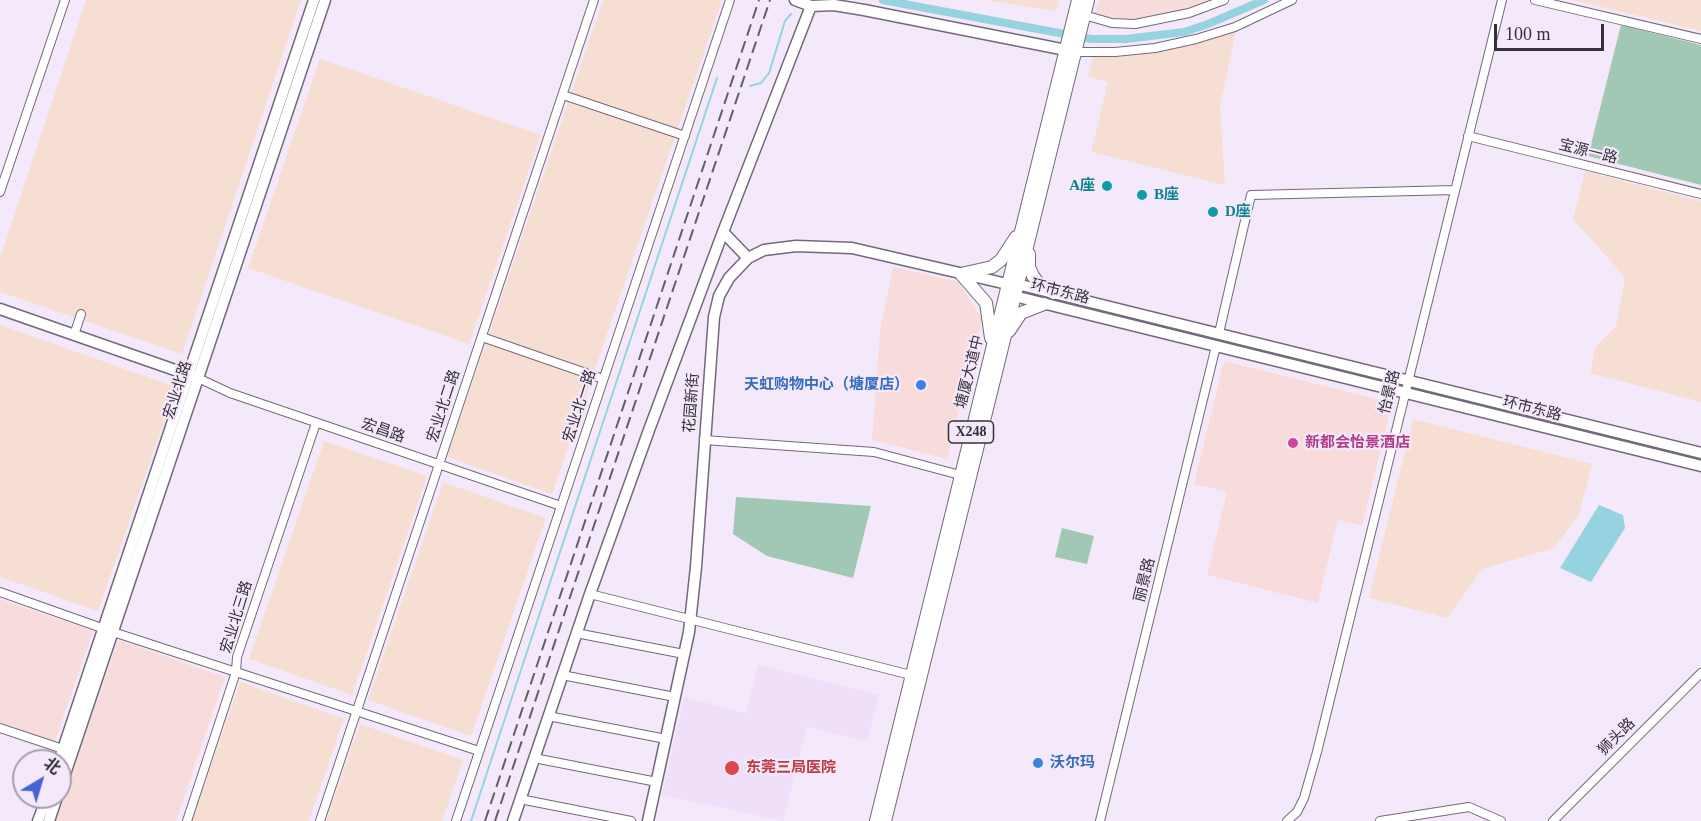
<!DOCTYPE html>
<html>
<head>
<meta charset="utf-8">
<style>
  body { margin:0 }
  #map { position:relative; width:1701px; height:821px; overflow:hidden; background:#f4e9fb; font-family:"Times New Roman","Noto Sans SC",serif }
  canvas { display:block }
  .north { position:absolute; left:12px; top:749px; width:60px; height:60px; box-sizing:border-box; background:#f4e9fb; border:2px solid #a89fad; border-radius:50%; rotate:38deg; font-size:16px; font-weight:700; line-height:24px; text-align:center; color:#353037 }
  .north::after { content:''; display:block; margin:auto; width:21px; height:27px; background:#4663d6; clip-path:polygon(50% 0,100% 100%,50% 72%,0 100%) }
  .scale { position:absolute; left:1494px; top:24px; width:110px; height:27px; box-sizing:border-box; border:3px solid #353037; border-top:0; padding-left:8px; font-size:18px; line-height:21px; white-space:nowrap; color:#353037; -webkit-text-stroke:4px #f4e9fb; paint-order:stroke }
</style>
</head>
<body>
<div id="map">
<canvas width="1701" height="821"></canvas>
<div class="north">北</div>
<div class="scale">100 m</div>
</div>
<script>
const ctx = document.querySelector('canvas').getContext('2d');
ctx.lineJoin = 'round';
function paint(path, color) {
  ctx.fillStyle = color;
  ctx.fill(path, 'evenodd');
}
function toPath(rows) {
  const path = new Path2D();
  for (const r of rows) {
    path.moveTo(r[0], r[1]);
    for (let i = 2; i < r.length; i += 2) path.lineTo(r[i], r[i + 1]);
  }
  return path;
}
function stroke(path, color, width, dash) {
  ctx.strokeStyle = color;
  ctx.lineWidth = width;
  ctx.lineCap = dash ? 'butt' : 'round';
  ctx.setLineDash(dash || []);
  ctx.stroke(path);
}
function label(font, color, halo, rows, align = 'center') {
  ctx.font = font + ' "Times New Roman","Noto Sans SC",serif';
  ctx.lineWidth = 4.5;
  ctx.setLineDash([]);
  ctx.textBaseline = 'middle';
  ctx.strokeStyle = halo;
  ctx.fillStyle = color;
  for (const [text, x, y, turn = 0] of rows) {
    ctx.save();
    ctx.translate(x, y);
    ctx.rotate((+turn || 0) * Math.PI / 180);
    ctx.textAlign = isNaN(turn) ? turn : align;
    if (halo) ctx.strokeText(text, 0, 0);
    ctx.fillText(text, 0, 0);
    ctx.restore();
  }
}
paint(toPath([
  [1099,0,1214,0,1161,16,1135,20,1113,18,1095,13],
  [893,267,959,282,982,319,947,459,872,440,880,330],
  [1224,361,1392,403,1362,526,1338,520,1318,603,1207,575,1227,492,1194,484],
  [0,599,93,631,55,741,0,722],
  [118,640,225,677,176,821,56,821]
]), '#f7dcdb');
paint(toPath([
  [86,0,301,0,182,354,0,292,0,258],
  [603,0,722,0,552,494,447,457],
  [985,0,1059,0,1056,11],
  [1573,0,1701,0,1701,31],
  [1236,31,1220,107,1225,185,1091,152,1108,82,1088,77,1093,57,1156,53,1197,43],
  [320,59,541,135,469,344,248,268],
  [1585,171,1701,201,1701,402,1590,373,1595,348,1616,326,1625,277,1573,219],
  [0,325,176,387,98,611,0,577],
  [1413,419,1592,464,1579,514,1554,548,1482,569,1447,618,1369,598],
  [324,441,427,476,352,695,249,659],
  [443,482,546,518,471,736,368,700],
  [240,682,344,719,309,821,192,821],
  [360,724,463,760,442,821,326,821]
]), '#f6ded3');
paint(toPath([
  [758,665,879,695,867,742,807,727,783,821,662,795,684,697,746,713]
]), '#efdff8');
paint(toPath([
  [1621,25,1701,45,1701,185,1588,156],
  [736,497,871,506,853,578,767,556,733,534],
  [1062,528,1094,536,1087,564,1055,557]
]), '#a1c8b5');
paint(toPath([
  [1599,505,1623,515,1625,528,1591,582,1560,568]
]), '#96d3e0');
stroke(toPath([
  [750,86,761,83,769,73,785,21,791,14],
  [471,821,717,78]
]), '#96d3e0', 2);
stroke(toPath([
  [883,0,1091,39,1126,39,1184,32,1208,24,1264,0]
]), '#96d3e0', 8);
const street = toPath([
  [1535,0,1701,39],
  [1084,15,1112,23,1135,24,1189,13,1224,0],
  [1075,52,1115,52,1155,48,1196,39,1235,27,1292,0],
  [563,95,685,136],
  [1468,136,1701,194],
  [0,192,65,0],
  [1219,333,1251,195,1455,190],
  [74,335,81,314],
  [482,337,603,379],
  [198,378,230,393,561,506],
  [704,440,874,452,960,475],
  [0,592,113,632,479,751],
  [590,594,911,675],
  [576,633,684,654],
  [562,675,675,697],
  [548,716,666,739],
  [0,728,63,749],
  [534,758,657,782],
  [520,799,631,821],
  [187,821,236,672,237,657,316,423],
  [320,821,594,0],
  [456,821,730,0],
  [1100,821,1216,346],
  [1287,821,1297,812,1304,798,1317,752,1502,0],
  [1380,821,1469,807,1501,821],
  [1553,821,1701,673]
]);
const secondary = toPath([
  [795,0,811,6,834,5,864,10,1066,50],
  [723,232,748,258],
  [1010,290,1014,296,1701,466],
  [0,309,195,377],
  [59,761,314,0],
  [60,789,325,0],
  [38,821,47,797],
  [49,821,57,797],
  [513,821,590,594,649,430,723,232,811,6],
  [648,821,689,632,696,567,714,317,719,296,729,278,748,258,764,250,796,246,852,248,1007,284,1017,284,1701,453]
]);
const primary = toPath([
  [1029,254,1029,267,1033,276,1039,284,1054,293],
  [961,274,986,303,991,338],
  [961,274,992,267,1001,260,1016,237],
  [1009,331,1021,313,1044,304],
  [876,821,1078,0],
  [885,821,1088,0]
]);
stroke(street, '#736979', 10);
stroke(secondary, '#736979', 13);
stroke(primary, '#736979', 14);
stroke(street, '#fff', 8);
stroke(secondary, '#fff', 10);
stroke(primary, '#fff', 12);
stroke(toPath([
  [485,821,759,0],
  [495,821,770,0]
]), '#645e68', 2, [12, 6]);
for (const [x, y, r, color] of [
  [1107,186,6,"#0f9aa8"],
  [1142,195,6,"#0f9aa8"],
  [1213,212,6,"#0f9aa8"],
  [921,385,6,"#3f7fe0"],
  [1293,443,6,"#d1479c"],
  [1038,763,6,"#3f7fe0"],
  [732,768,8,"#e0444e"]
]) {
  const dot = new Path2D();
  dot.arc(x, y, r, 0, 2 * Math.PI);
  ctx.fillStyle = color;
  ctx.fill(dot);
  stroke(dot, '#f4e9fb', 2);
}
for (const [x, y, w] of [
  [971,432,45]
]) {
  const box = new Path2D();
  box.roundRect(x - w / 2, y - 11, w, 22, 4.5);
  ctx.fillStyle = '#f4e9fb';
  ctx.fill(box);
  stroke(box, '#353037', 1.5);
}
label('bold 14px', '#353037', null, [
  ["X248",971,432]
]);
label('15px', '#353037', '#f4e9fb', [
  ["宝源一路",1588,152,14],
  ["环市东路",1060,292,14],
  ["塘厦大道中",970,372,-76],
  ["宏业北路",178,390,-72],
  ["怡景路",1390,392,-76],
  ["花园新街",692,403,-86],
  ["宏业北二路",444,406,-72],
  ["宏业北一路",580,406,-72],
  ["环市东路",1532,409,14],
  ["宏昌路",383,431,19],
  ["丽景路",1145,580,-76],
  ["宏业北三路",237,617,-73],
  ["狮头路",1617,737,-45]
]);
label('bold 15px', '#0d838f', '#f4e9fb', [
  ["A座",1095,186,"right"],
  ["B座",1154,195],
  ["D座",1225,212]
], 'left');
label('bold 15px', '#366cbe', '#f4e9fb', [
  ["天虹购物中心（塘厦店）",909,385],
  ["沃尔玛",1050,763,"left"]
], 'right');
label('bold 15px', '#b23c85', '#f4e9fb', [
  ["新都会怡景酒店",1305,443]
], 'left');
label('bold 15px', '#be3a42', '#f4e9fb', [
  ["东莞三局医院",746,768]
], 'left');
</script>
</body>
</html>
